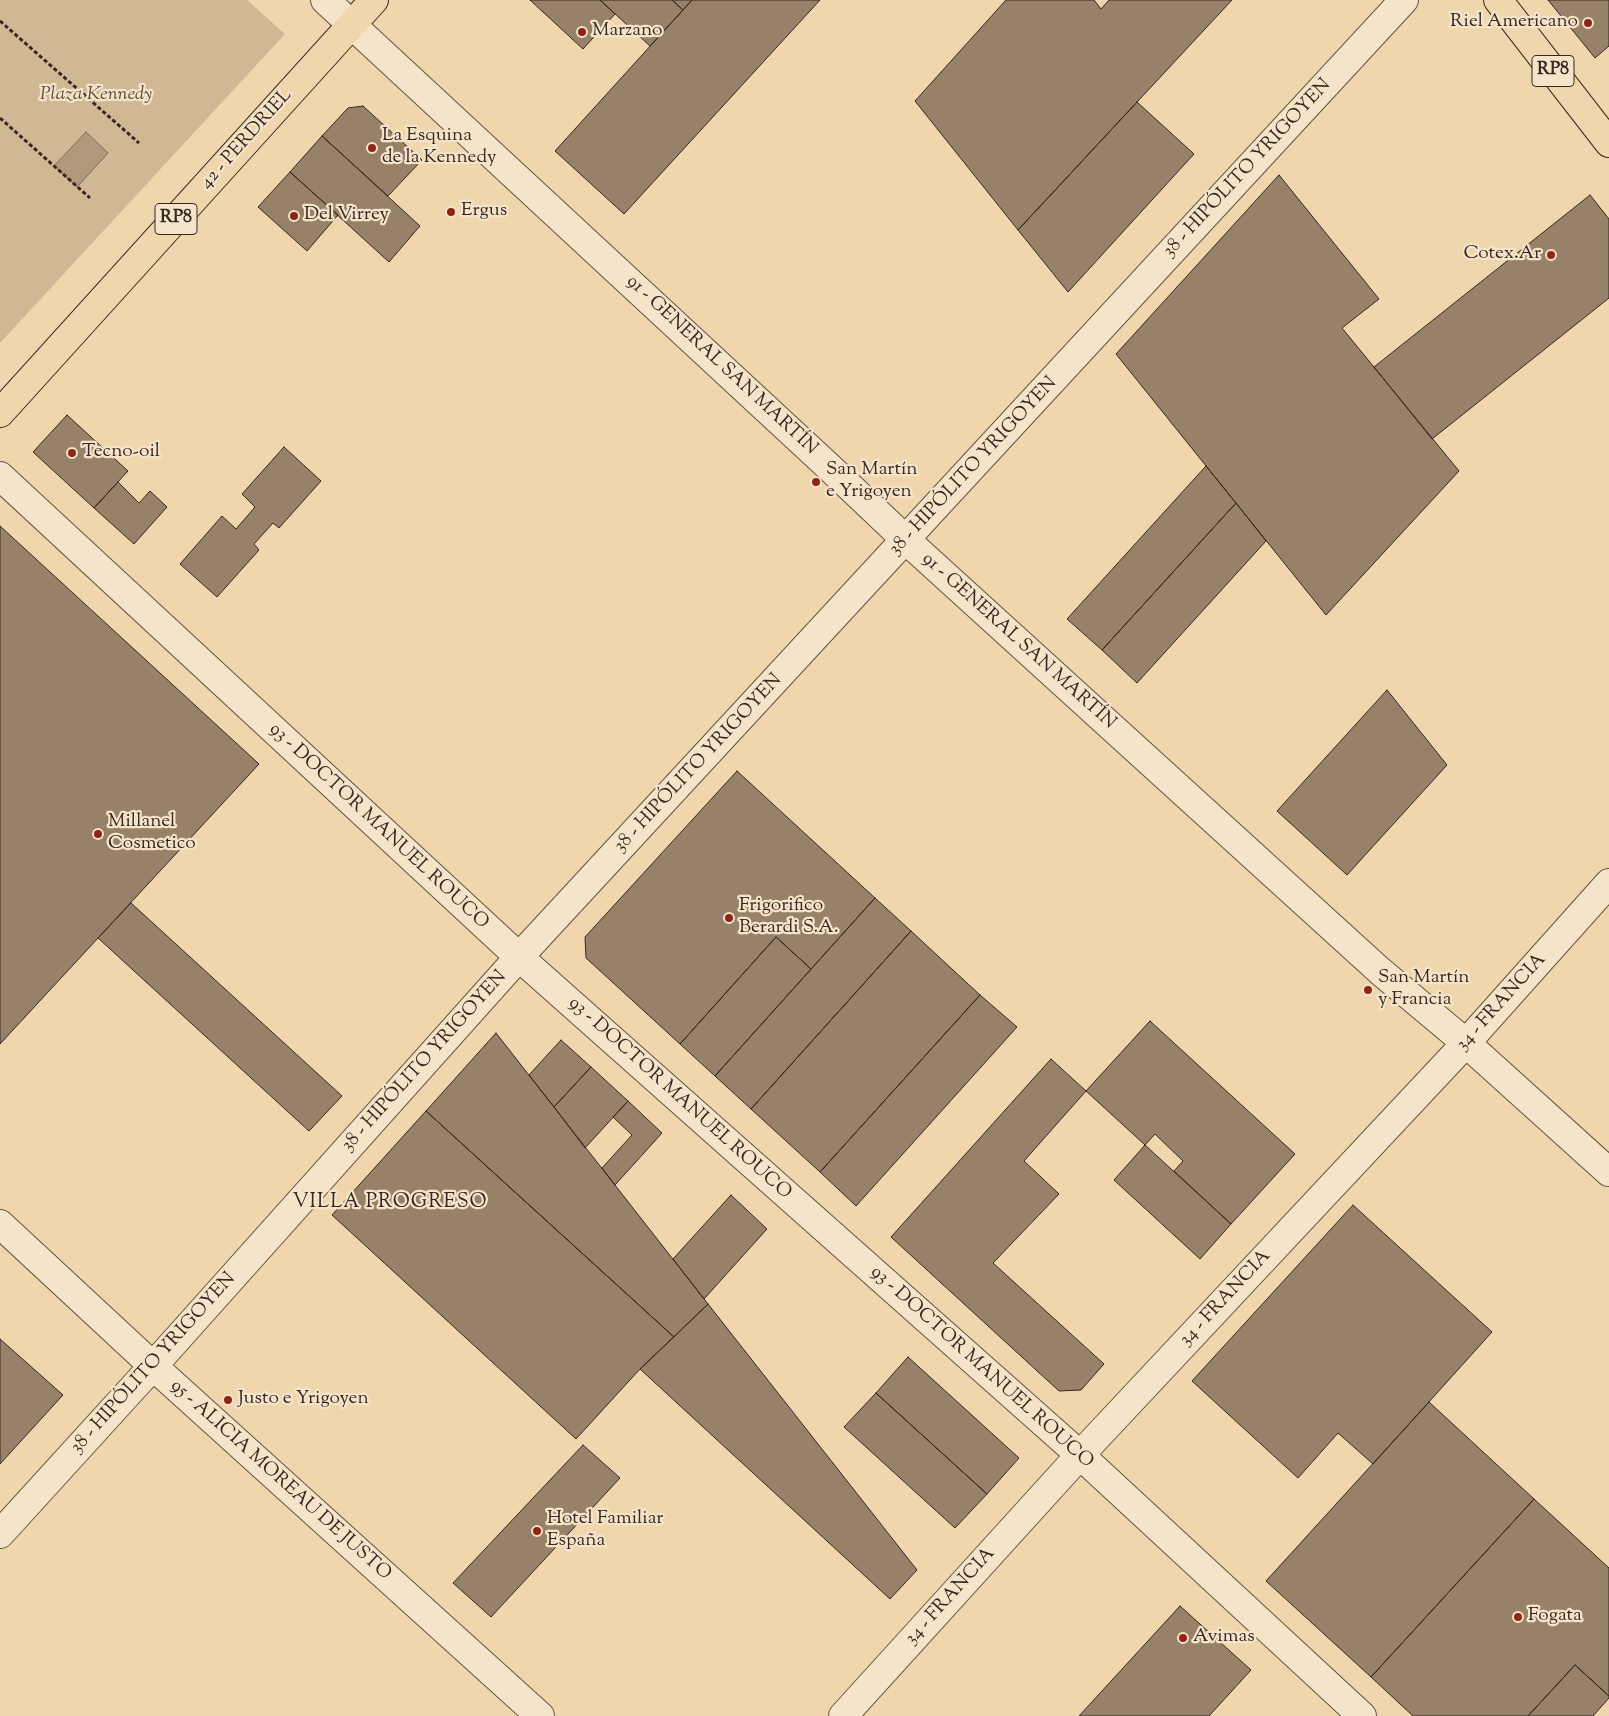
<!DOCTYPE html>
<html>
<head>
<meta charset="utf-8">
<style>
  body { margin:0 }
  canvas { display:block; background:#f0d6ac }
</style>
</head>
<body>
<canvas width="1609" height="1716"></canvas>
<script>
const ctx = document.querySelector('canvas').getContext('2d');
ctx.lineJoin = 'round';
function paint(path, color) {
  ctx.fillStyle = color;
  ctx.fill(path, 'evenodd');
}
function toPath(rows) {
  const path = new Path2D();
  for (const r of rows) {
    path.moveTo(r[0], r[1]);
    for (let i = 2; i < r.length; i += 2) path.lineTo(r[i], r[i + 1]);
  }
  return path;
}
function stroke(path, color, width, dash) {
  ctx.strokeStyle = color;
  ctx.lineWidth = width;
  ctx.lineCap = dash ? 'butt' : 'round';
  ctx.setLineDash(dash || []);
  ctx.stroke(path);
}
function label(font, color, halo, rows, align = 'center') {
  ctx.font = font + ' "Sorts Mill Goudy",serif';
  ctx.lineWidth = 4.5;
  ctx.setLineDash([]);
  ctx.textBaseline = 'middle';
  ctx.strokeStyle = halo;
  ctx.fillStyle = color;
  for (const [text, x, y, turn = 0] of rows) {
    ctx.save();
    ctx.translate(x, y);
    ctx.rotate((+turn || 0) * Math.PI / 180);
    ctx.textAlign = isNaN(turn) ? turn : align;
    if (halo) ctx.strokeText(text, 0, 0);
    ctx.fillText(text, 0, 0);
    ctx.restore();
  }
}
paint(toPath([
  [0,0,247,0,285,34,0,343]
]), '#d0b894');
const water = toPath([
  [86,132,108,153,77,187,54,166,86,132]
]);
paint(water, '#b19a7c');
stroke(water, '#806c57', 1);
const building = toPath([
  [530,0,600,0,615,14,583,49,530,0],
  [600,0,672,0,683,10,650,46,600,0],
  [672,0,692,0,683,10,672,0],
  [692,0,820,0,624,214,555,151,692,0],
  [1006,0,1094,0,1101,9,1109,0,1232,0,1018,230,915,101,1006,0],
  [1548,0,1609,0,1609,46,1595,58,1548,0],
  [1137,102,1194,154,1068,292,1018,230,1137,102],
  [363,106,422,160,388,196,322,136,348,108,363,106],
  [322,136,420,226,389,262,290,172,322,136],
  [290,172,338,215,307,251,258,207,290,172],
  [1279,175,1379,299,1342,328,1459,471,1326,615,1116,354,1279,175],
  [1590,195,1609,219,1609,298,1432,439,1374,367,1590,195],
  [67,415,128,471,94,508,33,452,67,415],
  [284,447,321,481,279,528,273,523,254,544,259,550,217,597,180,564,222,516,236,529,255,507,242,494,284,447],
  [1206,466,1236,503,1102,650,1067,619,1206,466],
  [118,482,139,503,150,491,167,507,134,544,94,508,118,482],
  [1236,503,1266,541,1137,683,1102,650,1236,503],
  [0,526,259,764,0,1044,0,526],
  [1387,690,1447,765,1347,875,1277,811,1387,690],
  [737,771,875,898,811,969,776,937,680,1044,586,958,585,937,737,771],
  [875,898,911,931,751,1109,715,1076,875,898],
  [131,903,342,1096,309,1131,98,938,131,903],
  [911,931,980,995,820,1172,751,1109,911,931],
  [776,937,811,969,715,1076,680,1044,776,937],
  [980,995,1017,1027,856,1206,820,1172,980,995],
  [1150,1021,1295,1154,1231,1224,1174,1171,1183,1161,1155,1134,1145,1145,1086,1091,1150,1021],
  [496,1033,708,1304,674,1337,426,1111,496,1033],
  [561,1040,591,1067,554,1107,529,1075,561,1040],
  [1051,1059,1086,1091,1024,1161,1059,1194,993,1263,1104,1364,1081,1390,1059,1391,891,1237,1051,1059],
  [591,1067,628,1101,585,1148,554,1107,591,1067],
  [628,1101,662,1133,615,1185,602,1168,632,1135,613,1117,628,1101],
  [426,1111,674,1337,640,1369,576,1439,332,1215,426,1111],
  [1145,1145,1231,1224,1200,1259,1114,1180,1145,1145],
  [731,1195,767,1229,704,1299,673,1259,731,1195],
  [1353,1205,1492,1332,1373,1464,1338,1433,1298,1478,1192,1381,1353,1205],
  [708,1304,917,1570,890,1599,640,1369,708,1304],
  [0,1339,63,1395,0,1464,0,1339],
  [908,1357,1019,1458,987,1494,876,1393,908,1357],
  [876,1393,987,1494,955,1528,844,1427,876,1393],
  [1429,1402,1534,1499,1371,1677,1266,1581,1429,1402],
  [583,1445,620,1478,491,1617,453,1583,583,1445],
  [1534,1499,1609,1568,1609,1696,1575,1665,1528,1716,1413,1716,1371,1677,1534,1499],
  [1180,1606,1251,1670,1209,1716,1079,1716,1180,1606],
  [1575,1665,1609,1696,1609,1698,1593,1716,1528,1716,1575,1665]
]);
paint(building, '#978269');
stroke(building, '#362720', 1);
const street = toPath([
  [325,0,829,467,906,540,1380,971,1466,1043,1609,1172],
  [0,476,519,957,1080,1455,1362,1716],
  [0,1224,153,1366,540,1716],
  [0,1534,153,1366,519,957,1404,0],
  [843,1716,1080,1455,1466,1043,1609,883]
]);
const primary = toPath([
  [1498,0,1609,143],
  [0,413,374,0]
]);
stroke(street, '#645343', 30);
stroke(primary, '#362720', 30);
stroke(toPath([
  [0,21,139,143],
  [0,118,90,198]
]), '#362720', 3, [4, 2.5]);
stroke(street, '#f5e4c9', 28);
stroke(primary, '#f0d6ac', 28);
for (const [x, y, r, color] of [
  [1588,23,5,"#8f2418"],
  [582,32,5,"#8f2418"],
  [372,148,5,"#8f2418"],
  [451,212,5,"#8f2418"],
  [294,216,5,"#8f2418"],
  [1551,255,5,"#8f2418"],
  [72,453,5,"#8f2418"],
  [816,482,5,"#8f2418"],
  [98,834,5,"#8f2418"],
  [729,918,5,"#8f2418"],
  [1368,990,5,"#8f2418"],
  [228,1400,5,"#8f2418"],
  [537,1531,5,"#8f2418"],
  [1518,1617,5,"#8f2418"],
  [1183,1638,5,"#8f2418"]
]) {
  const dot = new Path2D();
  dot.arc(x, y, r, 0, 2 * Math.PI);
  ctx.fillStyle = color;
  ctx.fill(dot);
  stroke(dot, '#f5e4c9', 2);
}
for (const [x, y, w] of [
  [1553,71,42],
  [176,219,42]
]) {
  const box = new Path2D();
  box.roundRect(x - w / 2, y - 15.5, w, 31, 4);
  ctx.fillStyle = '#f5e4c9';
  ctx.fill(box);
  stroke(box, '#362720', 1);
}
label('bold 18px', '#362720', null, [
  ["RP8",1553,71],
  ["RP8",176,219]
]);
label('19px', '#362720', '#f5e4c9', [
  ["Riel Americano",1578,23,"right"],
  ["Marzano",592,32],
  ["La Esquina",382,137],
  ["de la Kennedy",382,159],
  ["Ergus",461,212],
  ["Del Virrey",304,216],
  ["Cotex.Ar",1541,255,"right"],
  ["Tecno-oil",82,453],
  ["San Martín",826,471],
  ["e Yrigoyen",826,493],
  ["Millanel",108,823],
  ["Cosmetico",108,845],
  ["Frigorifico",739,907],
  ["Berardi S.A.",739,929],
  ["San Martín",1378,979],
  ["y Francia",1378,1001],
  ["Justo e Yrigoyen",238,1400],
  ["Hotel Familiar",547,1520],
  ["España",547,1542],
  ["Fogata",1528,1617],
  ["Avimas",1193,1638]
], 'left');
label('italic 19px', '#5c4b3d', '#f5e4c9', [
  ["Plaza Kennedy",96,96]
]);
label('19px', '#362720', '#f5e4c9', [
  ["42 - PERDRIEL",247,140,-48],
  ["38 - HIPÓLITO YRIGOYEN",1248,169,-47],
  ["91 - GENERAL SAN MARTÍN",721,366,43],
  ["38 - HIPÓLITO YRIGOYEN",974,467,-47],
  ["91 - GENERAL SAN MARTÍN",1018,642,42],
  ["38 - HIPÓLITO YRIGOYEN",699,764,-47],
  ["93 - DOCTOR MANUEL ROUCO",378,827,43],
  ["34 - FRANCIA",1502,1003,-48],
  ["38 - HIPÓLITO YRIGOYEN",425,1062,-48],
  ["93 - DOCTOR MANUEL ROUCO",679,1099,42],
  ["34 - FRANCIA",1226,1299,-47],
  ["38 - HIPÓLITO YRIGOYEN",154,1364,-48],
  ["93 - DOCTOR MANUEL ROUCO",981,1368,42],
  ["95 - ALICIA MOREAU DE JUSTO",280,1481,42],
  ["34 - FRANCIA",951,1597,-48]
]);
ctx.letterSpacing = '1px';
label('20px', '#362720', '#f5e4c9', [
  ["VILLA PROGRESO",390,1204]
]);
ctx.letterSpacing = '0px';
</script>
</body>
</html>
